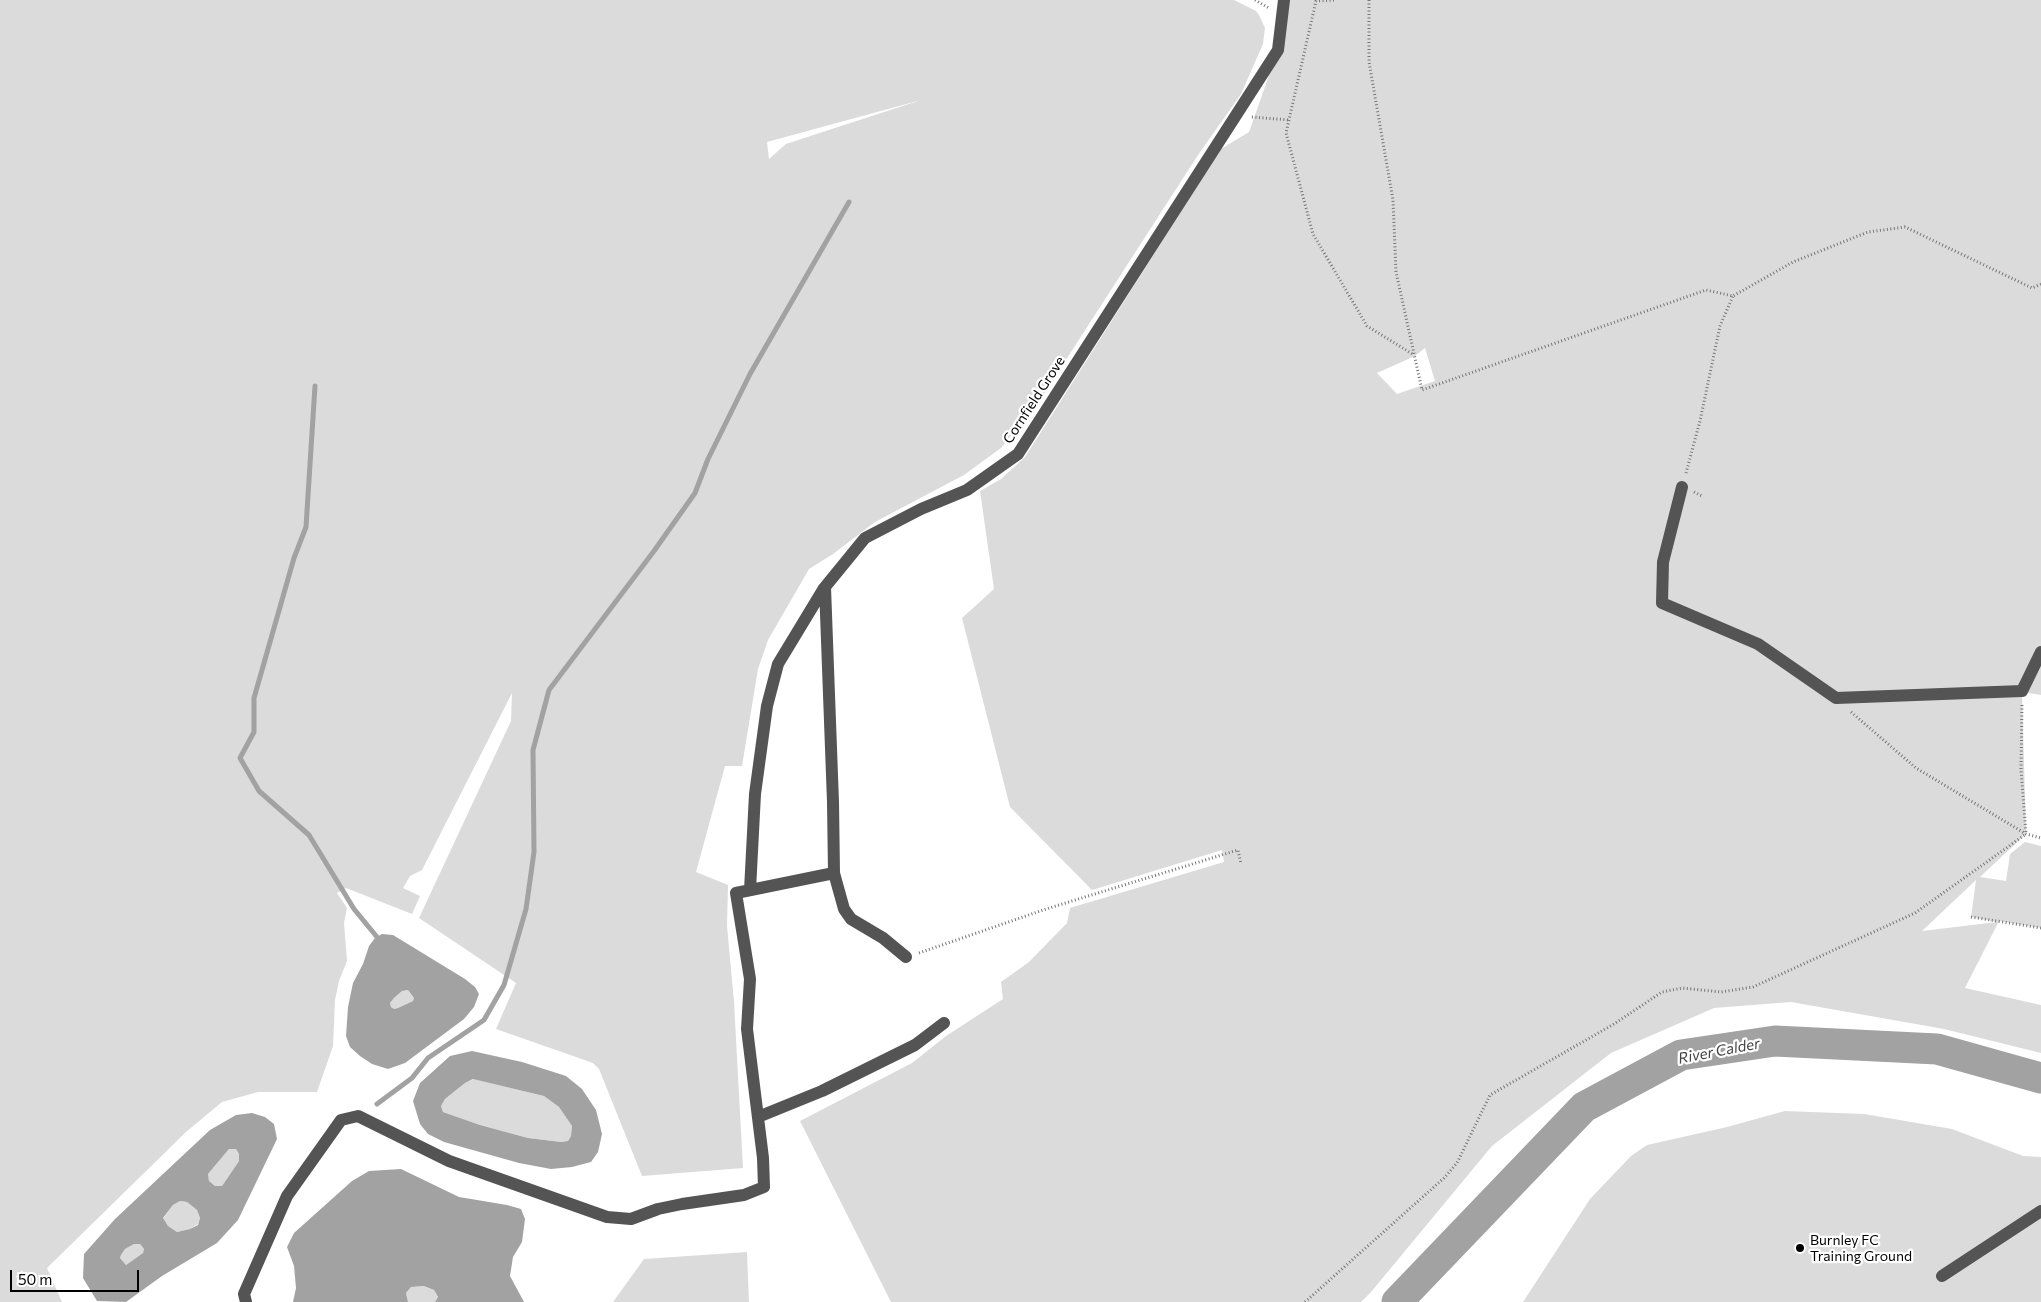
<!DOCTYPE html>
<html>
<head>
<meta charset="utf-8">
<style>
  body { margin:0 }
  #map { position:relative; width:2041px; height:1302px; overflow:hidden; background:#fff; font-family:Commissioner,sans-serif }
  canvas { display:block }
  .scale { position:absolute; left:10px; top:1270px; width:129px; height:22px; box-sizing:border-box; border:2px solid #000; border-top:0; padding-left:6px; font-size:15px; line-height:18px; white-space:nowrap; color:#000; -webkit-text-stroke:4px #fff; paint-order:stroke }
</style>
</head>
<body>
<div id="map">
<canvas width="2041" height="1302"></canvas>
<div class="scale">50 m</div>
</div>
<script>
const ctx = document.querySelector('canvas').getContext('2d');
ctx.lineJoin = 'round';
function paint(path, color) {
  ctx.fillStyle = color;
  ctx.fill(path, 'evenodd');
}
function toPath(rows) {
  const path = new Path2D();
  for (const r of rows) {
    path.moveTo(r[0], r[1]);
    for (let i = 2; i < r.length; i += 2) path.lineTo(r[i], r[i + 1]);
  }
  return path;
}
function stroke(path, color, width, dash) {
  ctx.strokeStyle = color;
  ctx.lineWidth = width;
  ctx.lineCap = dash ? 'butt' : 'round';
  ctx.setLineDash(dash || []);
  ctx.stroke(path);
}
function label(font, color, halo, rows, align = 'center') {
  ctx.font = font + ' Commissioner,sans-serif';
  ctx.lineWidth = 4.5;
  ctx.setLineDash([]);
  ctx.textBaseline = 'middle';
  ctx.strokeStyle = halo;
  ctx.fillStyle = color;
  for (const [text, x, y, turn = 0] of rows) {
    ctx.save();
    ctx.translate(x, y);
    ctx.rotate((+turn || 0) * Math.PI / 180);
    ctx.textAlign = isNaN(turn) ? turn : align;
    if (halo) ctx.strokeText(text, 0, 0);
    ctx.fillText(text, 0, 0);
    ctx.restore();
  }
}
paint(toPath([
  [0,0,1234,0,1256,11,1259,15,1265,28,1263,44,1241,94,1198,155,1042,397,1001,448,964,475,875,522,833,554,809,569,768,640,758,669,742,766,725,766,696,872,728,885,727,926,734,1002,743,1168,642,1176,599,1069,593,1063,496,1029,516,983,419,918,511,721,512,693,422,870,410,876,403,888,420,896,412,914,346,888,337,893,347,908,344,923,347,961,339,981,335,1000,333,1046,317,1092,258,1092,222,1102,186,1132,47,1268,62,1302,0,1302],
  [921,100,786,144,769,159,767,142],
  [1284,0,2041,0,2041,695,2022,692,2026,834,1980,877,2006,881,2010,854,2025,842,2041,846,2041,928,1999,921,1965,988,2041,1005,2041,1053,1944,1029,1791,1002,1714,1008,1611,1053,1492,1146,1371,1292,1361,1302,891,1302,800,1121,912,1063,946,1036,1003,999,1001,982,1029,962,1067,923,1070,908,1224,862,1222,850,1092,890,1010,807,962,618,994,589,980,491,1001,479,1025,457,1221,149,1249,132,1278,50],
  [1425,348,1435,381,1397,394,1377,373,1415,356],
  [1976,880,1971,917,1997,922,1922,931],
  [408,990,414,998,413,1001,398,1008,394,1009,391,1007,390,1003,394,998,402,991],
  [474,1079,544,1096,559,1107,572,1126,571,1136,568,1141,561,1142,528,1138,480,1125,443,1112,441,1106,445,1099,465,1083],
  [1785,1111,1864,1114,1952,1129,2023,1156,2041,1157,2041,1302,1523,1302,1590,1199,1631,1156,1647,1145,1727,1127],
  [229,1149,236,1149,239,1154,239,1161,222,1186,215,1186,209,1181,208,1174],
  [180,1201,187,1202,197,1210,200,1218,198,1224,190,1229,177,1232,168,1226,163,1219,173,1205],
  [134,1244,140,1244,144,1249,143,1253,126,1265,120,1258,121,1255,125,1249],
  [747,1252,749,1302,613,1302,644,1259],
  [424,1286,434,1290,438,1298,435,1302,408,1302,406,1293,411,1287]
]), '#dbdbdb');
paint(toPath([
  [382,934,393,935,465,979,475,987,479,994,474,1007,464,1019,405,1063,388,1069,372,1064,360,1056,350,1047,346,1036,348,1007,353,983,363,964,369,946,375,938],
  [408,990,414,998,413,1001,398,1008,394,1009,391,1007,390,1003,394,998,402,991],
  [472,1051,522,1062,566,1076,582,1089,596,1110,602,1134,598,1152,591,1162,572,1167,551,1169,519,1163,444,1142,428,1134,420,1124,413,1101,420,1083,450,1056],
  [473,1079,544,1096,559,1107,572,1126,571,1136,568,1141,561,1142,528,1138,480,1125,443,1112,441,1106,445,1099,465,1083],
  [252,1113,265,1117,274,1124,277,1139,238,1220,217,1243,162,1276,126,1302,97,1301,83,1278,84,1254,115,1219,210,1130,236,1115],
  [229,1149,236,1149,239,1154,239,1161,222,1186,215,1186,209,1181,208,1174],
  [180,1201,187,1202,197,1210,200,1218,198,1225,190,1229,177,1232,168,1226,163,1218,173,1205],
  [134,1244,140,1244,144,1249,143,1253,126,1265,120,1258,121,1255,125,1249],
  [401,1169,459,1197,507,1205,521,1209,525,1219,522,1242,513,1257,510,1276,524,1302,435,1302,438,1297,434,1290,424,1286,411,1287,406,1293,408,1302,293,1302,296,1288,294,1266,287,1247,294,1233,352,1181,369,1171]
]), '#a2a2a2');
stroke(toPath([
  [315,386,306,527,294,558,254,698,254,732,240,758,259,791,309,835,354,909,377,937],
  [377,1104,412,1078,428,1058,484,1020,504,985,526,909,534,852,533,750,549,690,654,551,695,493,708,459,750,374,849,202]
]), '#a2a2a2', 5);
stroke(toPath([
  [1397,1302,1584,1107,1681,1055,1775,1041,1937,1049,2041,1078]
]), '#a2a2a2', 31);
stroke(toPath([
  [1255,0,1269,8],
  [1334,0,1316,1,1286,133,1313,234,1367,326,1414,355],
  [1369,0,1369,62,1393,200,1396,272,1422,390,1706,290,1733,296,1793,262,1868,232,1905,227,2032,288,2041,284],
  [1252,117,1289,120],
  [1686,473,1700,421,1720,326,1733,296],
  [1694,492,1702,496],
  [2022,705,2021,770,2026,833],
  [1851,712,1916,768,2026,834,2041,838],
  [1971,917,2041,928],
  [919,953,1046,909,1238,850,1241,864],
  [1305,1302,1444,1178,1457,1163,1490,1095,1614,1024,1662,992,1682,988,1721,992,1753,987,1915,913,2026,834]
]), '#767676', 3, [1, 2.5]);
stroke(toPath([
  [1682,487,1663,562,1662,603,1758,644,1836,698,2022,691,2041,652],
  [834,873,844,909,851,919,883,938,906,957],
  [750,890,755,794,767,706,778,664,824,588],
  [758,1117,822,1091,915,1045,944,1023],
  [1942,1276,2041,1211],
  [246,1302,244,1294,287,1196,341,1120,358,1116,449,1161,607,1217,631,1219,658,1209,682,1204,744,1195,764,1187,763,1158,747,1029,750,979,736,893,834,873,833,802,825,587,865,538,921,509,967,490,1018,454,1278,50,1284,0]
]), '#545454', 12);
for (const [x, y, r, color] of [
  [1800,1248,5,"#000"]
]) {
  const dot = new Path2D();
  dot.arc(x, y, r, 0, 2 * Math.PI);
  ctx.fillStyle = color;
  ctx.fill(dot);
  stroke(dot, '#fff', 2);
}
label('14px', '#000', '#fff', [
  ["Cornfield Grove",1034,400,-57]
]);
label('14px', '#000', '#fff', [
  ["Burnley FC",1810,1240],
  ["Training Ground",1810,1256]
], 'left');
label('italic 15px', '#434343', '#fff', [
  ["River Calder",1719,1051,-11]
]);
</script>
</body>
</html>
